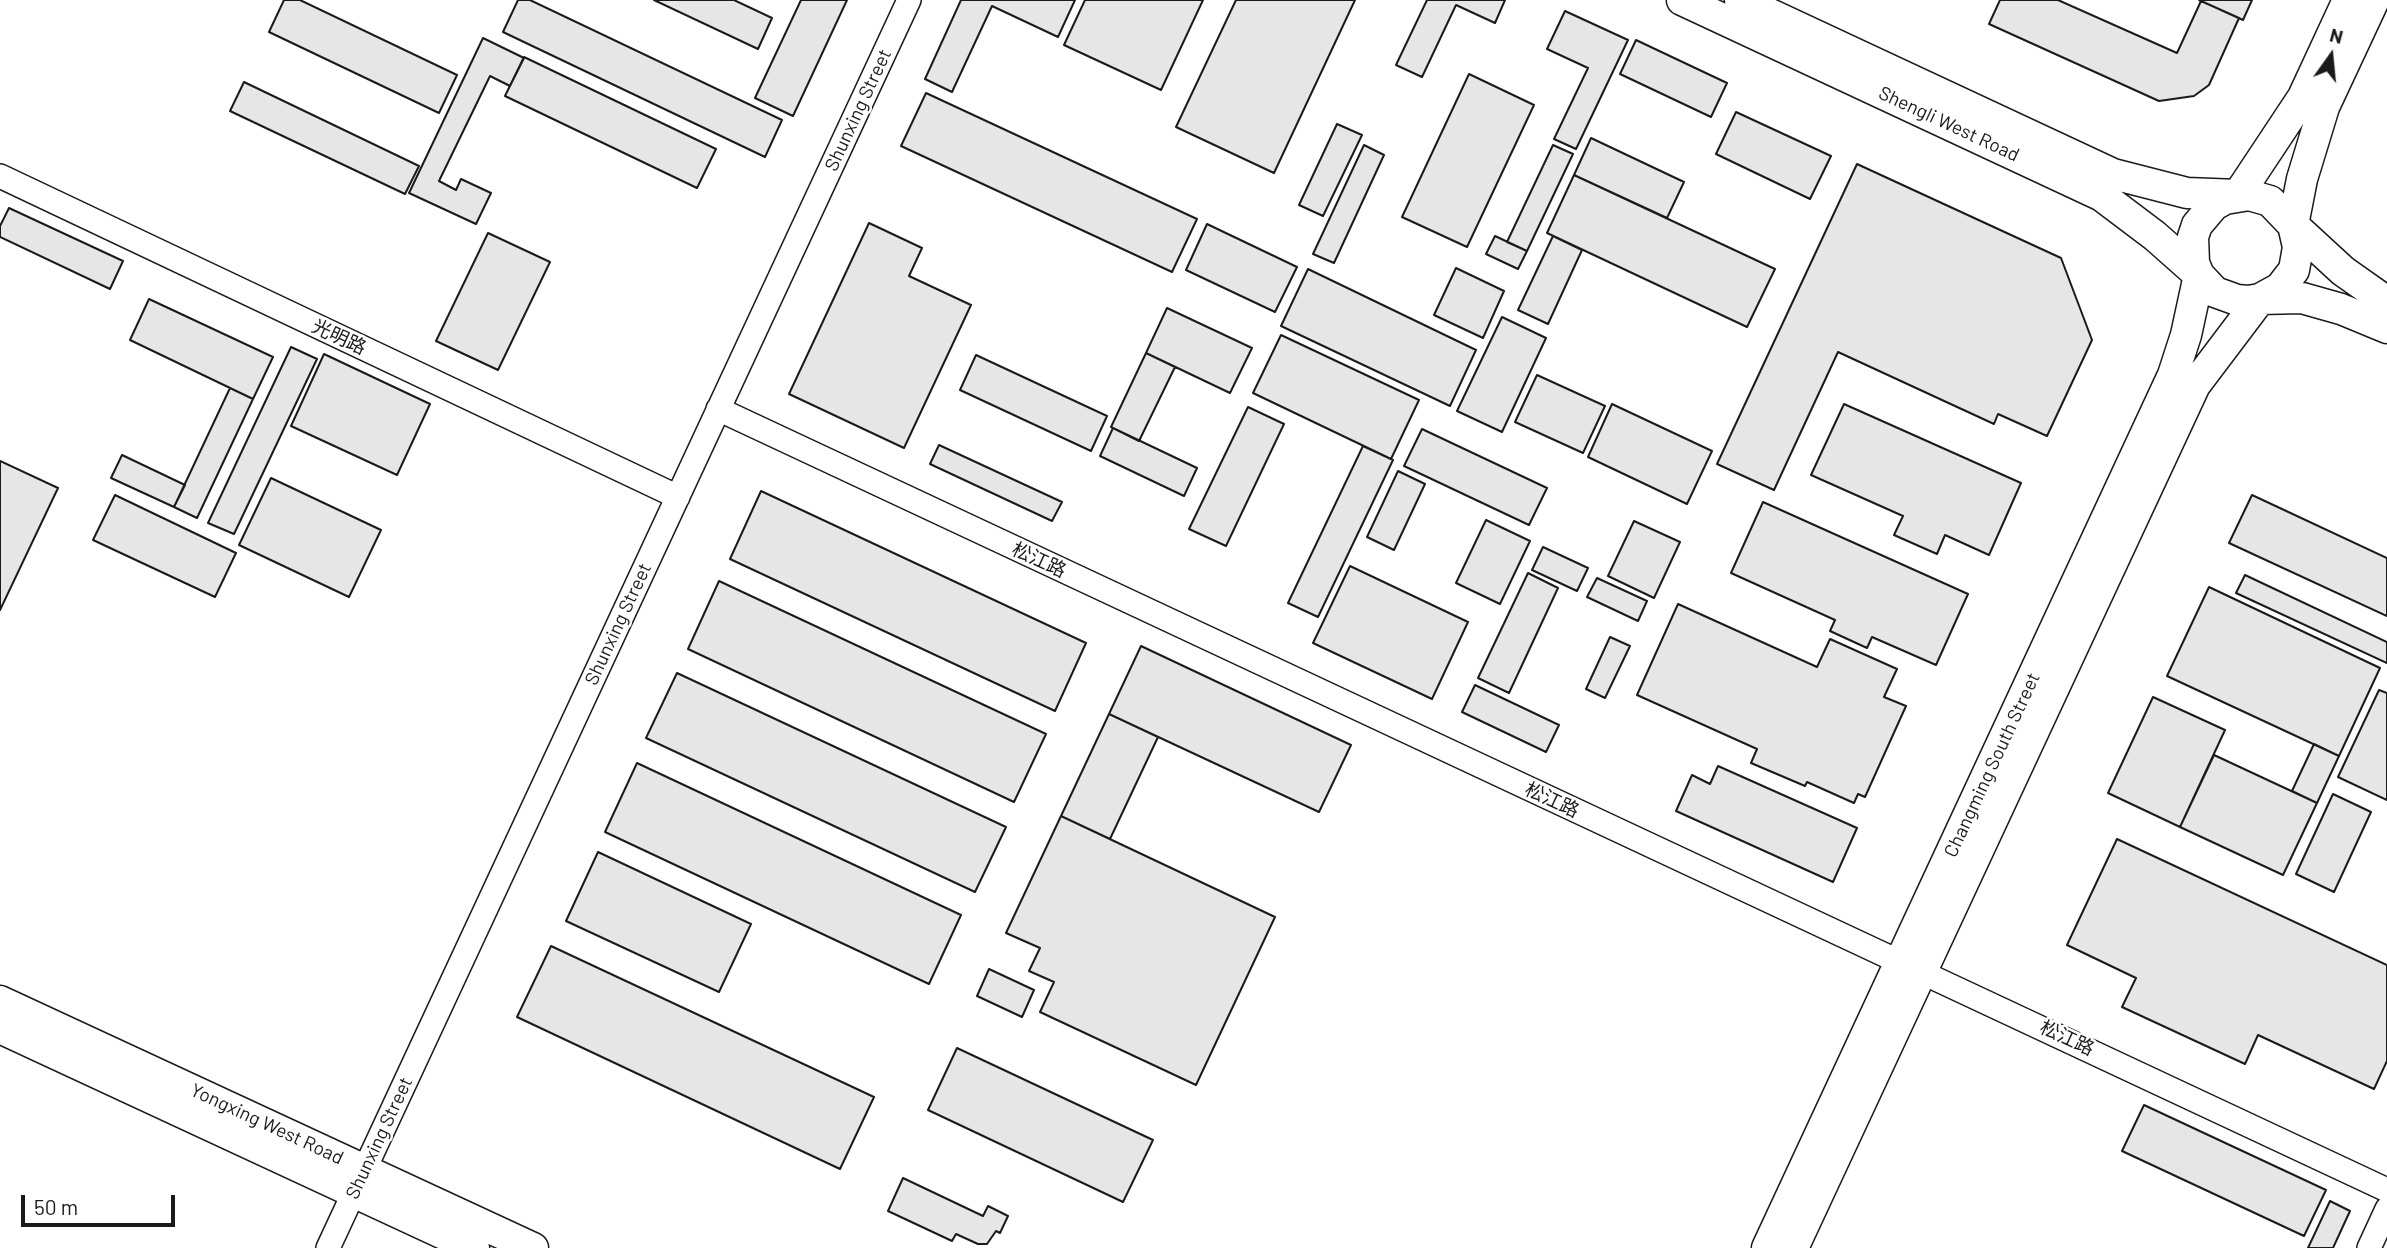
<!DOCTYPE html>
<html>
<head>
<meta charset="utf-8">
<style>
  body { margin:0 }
  #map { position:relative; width:2387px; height:1248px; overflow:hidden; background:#fff; font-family:Barlow,sans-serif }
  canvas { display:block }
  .north { position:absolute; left:2296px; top:21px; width:70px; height:70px; -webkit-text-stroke:5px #fff; paint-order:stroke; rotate:15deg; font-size:19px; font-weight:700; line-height:28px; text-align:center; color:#1a1a1a }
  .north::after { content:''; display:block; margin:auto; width:24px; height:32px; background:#1a1a1a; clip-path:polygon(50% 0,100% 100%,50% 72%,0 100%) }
  .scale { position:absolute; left:21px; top:1195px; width:154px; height:32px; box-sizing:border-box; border:4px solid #1a1a1a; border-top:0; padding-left:9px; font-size:21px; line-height:24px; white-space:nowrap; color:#1a1a1a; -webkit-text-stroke:5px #fff; paint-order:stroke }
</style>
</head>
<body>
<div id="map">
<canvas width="2387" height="1248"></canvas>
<div class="north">N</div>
<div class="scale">50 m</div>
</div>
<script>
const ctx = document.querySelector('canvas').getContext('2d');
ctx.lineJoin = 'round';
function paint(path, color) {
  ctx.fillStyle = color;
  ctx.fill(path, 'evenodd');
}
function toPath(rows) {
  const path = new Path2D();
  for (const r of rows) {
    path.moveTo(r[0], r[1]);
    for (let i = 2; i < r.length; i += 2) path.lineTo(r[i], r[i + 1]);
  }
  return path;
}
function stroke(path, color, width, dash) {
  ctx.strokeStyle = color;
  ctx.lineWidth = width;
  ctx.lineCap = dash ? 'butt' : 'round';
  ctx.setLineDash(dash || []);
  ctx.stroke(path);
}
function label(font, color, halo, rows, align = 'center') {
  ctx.font = font + ' Barlow,"Noto Sans SC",sans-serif';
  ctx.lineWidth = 5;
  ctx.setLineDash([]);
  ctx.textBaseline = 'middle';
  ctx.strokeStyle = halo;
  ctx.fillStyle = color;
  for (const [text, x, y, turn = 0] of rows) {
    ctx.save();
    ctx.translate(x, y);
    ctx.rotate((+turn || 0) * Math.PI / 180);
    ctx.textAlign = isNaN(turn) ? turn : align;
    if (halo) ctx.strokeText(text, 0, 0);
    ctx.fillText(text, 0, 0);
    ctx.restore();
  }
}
const building = toPath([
  [284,0,300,0,457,75,439,113,269,32,284,0],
  [518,0,530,0,782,120,765,157,503,32,518,0],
  [654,0,734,0,772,18,758,49,654,0],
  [801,0,847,0,793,116,755,98,801,0],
  [961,0,1075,0,1058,37,992,6,952,92,925,79,961,0],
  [1085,0,1203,0,1161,90,1064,45,1085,0],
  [1236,0,1355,0,1274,173,1176,127,1236,0],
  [1427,0,1505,0,1495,23,1456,5,1422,77,1396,65,1427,0],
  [2000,0,2058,0,2177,53,2201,1,2239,18,2209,85,2194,96,2159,101,1989,24,2000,0],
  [2199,0,2252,0,2243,20,2199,0],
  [1565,11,1628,40,1576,149,1554,139,1588,68,1547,49,1565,11],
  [483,38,524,58,510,86,490,76,439,181,456,190,461,179,491,193,476,224,409,193,483,38],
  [1636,40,1727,83,1711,117,1620,74,1636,40],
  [524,57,716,149,697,188,505,96,524,57],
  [1469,74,1534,105,1467,247,1402,217,1469,74],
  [244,82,419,166,405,194,230,111,244,82],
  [926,93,1197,219,1172,272,901,146,926,93],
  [1736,112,1831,156,1810,199,1716,154,1736,112],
  [1337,124,1362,135,1323,216,1299,205,1337,124],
  [1591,138,1684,182,1667,218,1574,175,1591,138],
  [1364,145,1384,155,1334,263,1313,254,1364,145],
  [1553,145,1573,154,1527,251,1507,242,1553,145],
  [1857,164,2061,258,2092,340,2047,436,1998,414,1994,424,1838,352,1774,490,1717,464,1857,164],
  [1574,175,1775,269,1747,327,1547,233,1574,175],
  [9,208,123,261,110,289,0,237,0,226,9,208],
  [869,223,922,248,909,276,971,305,904,448,789,394,869,223],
  [1207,224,1297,267,1275,312,1186,270,1207,224],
  [488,233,550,262,498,370,436,341,488,233],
  [1495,236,1527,251,1518,269,1486,254,1495,236],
  [1553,236,1582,250,1548,324,1518,310,1553,236],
  [1456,268,1504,291,1483,338,1434,315,1456,268],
  [1308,269,1476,350,1450,406,1281,326,1308,269],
  [149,299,273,357,253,399,130,340,149,299],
  [1167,308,1252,348,1230,393,1146,353,1167,308],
  [1502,317,1546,338,1502,432,1457,411,1502,317],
  [1281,335,1419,400,1391,459,1253,393,1281,335],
  [291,347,317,359,234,534,208,523,291,347],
  [1146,353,1175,367,1139,441,1111,427,1146,353],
  [324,354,430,404,397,475,291,426,324,354],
  [976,355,1107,416,1091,451,960,390,976,355],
  [1537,375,1605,406,1583,453,1515,422,1537,375],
  [230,388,253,399,197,518,174,507,230,388],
  [1612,404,1712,451,1687,504,1588,457,1612,404],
  [1844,404,2021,483,1989,555,1945,535,1937,554,1894,535,1903,516,1811,475,1844,404],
  [1248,407,1284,424,1226,546,1189,529,1248,407],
  [1113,428,1197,468,1184,496,1100,456,1113,428],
  [1422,429,1547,488,1529,525,1404,466,1422,429],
  [939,445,1062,502,1052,521,930,464,939,445],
  [1363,446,1393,460,1318,617,1288,603,1363,446],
  [122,455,185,485,174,507,111,478,122,455],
  [0,461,58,488,0,610,0,461],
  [1398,471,1425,484,1394,550,1367,537,1398,471],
  [271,478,381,530,349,597,239,545,271,478],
  [761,491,1086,643,1055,711,730,559,761,491],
  [115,495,236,553,215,597,93,540,115,495],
  [2252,495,2387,558,2387,616,2229,543,2252,495],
  [1763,502,1968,594,1936,665,1872,637,1867,648,1830,631,1835,620,1731,573,1763,502],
  [1486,520,1530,541,1500,604,1456,583,1486,520],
  [1634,521,1680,542,1654,598,1608,576,1634,521],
  [1543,547,1588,568,1577,591,1532,570,1543,547],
  [1350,566,1468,622,1432,699,1313,643,1350,566],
  [1528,573,1558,588,1509,693,1478,678,1528,573],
  [2245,575,2387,642,2387,663,2236,593,2245,575],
  [1597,578,1647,601,1638,621,1587,597,1597,578],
  [719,581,1046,734,1014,802,688,649,719,581],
  [2209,587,2380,668,2339,756,2167,676,2209,587],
  [1678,604,1817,667,1830,639,1897,669,1884,697,1906,706,1865,797,1858,794,1854,803,1807,782,1805,786,1751,763,1757,749,1637,695,1678,604],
  [1610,637,1630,646,1605,698,1586,689,1610,637],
  [1141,646,1351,745,1319,812,1109,714,1141,646],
  [677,673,1006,827,975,892,646,738,677,673],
  [1475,685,1559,725,1546,752,1462,712,1475,685],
  [2379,690,2387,693,2387,800,2338,777,2379,690],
  [2153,697,2225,730,2180,827,2108,793,2153,697],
  [1109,714,1158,737,1110,839,1061,816,1109,714],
  [2314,744,2339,756,2317,803,2292,791,2314,744],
  [2214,755,2317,803,2283,875,2180,827,2214,755],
  [637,763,961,915,929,984,605,832,637,763],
  [1718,766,1857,828,1833,882,1676,811,1692,775,1710,784,1718,766],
  [2333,794,2371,812,2334,892,2296,874,2333,794],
  [1061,816,1275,917,1196,1085,1040,1012,1054,982,1029,971,1040,948,1006,933,1061,816],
  [2117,839,2387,965,2387,1061,2374,1089,2258,1035,2245,1064,2122,1007,2136,978,2067,945,2117,839],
  [598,852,751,924,719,992,566,921,598,852],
  [551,946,874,1097,840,1169,517,1017,551,946],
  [989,969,1034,990,1022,1017,977,996,989,969],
  [957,1048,1153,1140,1123,1202,928,1110,957,1048],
  [2144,1105,2326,1190,2304,1236,2122,1151,2144,1105],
  [903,1178,983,1216,988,1206,1008,1216,1000,1233,996,1231,987,1244,978,1244,956,1234,952,1241,888,1211,903,1178],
  [2330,1201,2350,1211,2333,1248,2308,1248,2330,1201]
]);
paint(building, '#e6e6e6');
stroke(building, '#1a1a1a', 2);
const minor = toPath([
  [0,176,678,497],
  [718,409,2387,1190],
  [328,1248,909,0],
  [2369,1248,2387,1209]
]);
const major = toPath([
  [1682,0,2102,196,2155,236,2199,275,2186,335,2173,375,1767,1248],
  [1740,0,2113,174,2187,193,2238,195,2303,97,2348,0],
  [2374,0,2324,107,2302,179,2293,225,2343,271,2387,302],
  [0,1001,533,1248],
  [0,1028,474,1248],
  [1793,1248,2195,385,2260,299,2280,288,2294,270,2298,247,2293,225,2270,201,2249,195,2225,199,2214,205,2197,225,2193,237,2194,263,2199,275,2215,292,2237,300,2248,301,2260,299,2302,298,2341,309,2387,328]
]);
stroke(minor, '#1a1a1a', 26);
stroke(major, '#1a1a1a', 33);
stroke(minor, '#fff', 23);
stroke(major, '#fff', 30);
label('19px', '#1a1a1a', '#fff', [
  ["Shunxing Street",858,110,-65],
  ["Shengli West Road",1949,124,25],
  ["光明路",339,337,25],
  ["松江路",1039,560,25],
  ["Shunxing Street",618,624,-65],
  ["Changming South Street",1992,765,-65],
  ["松江路",1552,800,25],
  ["松江路",2067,1038,25],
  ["Yongxing West Road",267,1124,25],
  ["Shunxing Street",379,1138,-65]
]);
</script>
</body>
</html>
